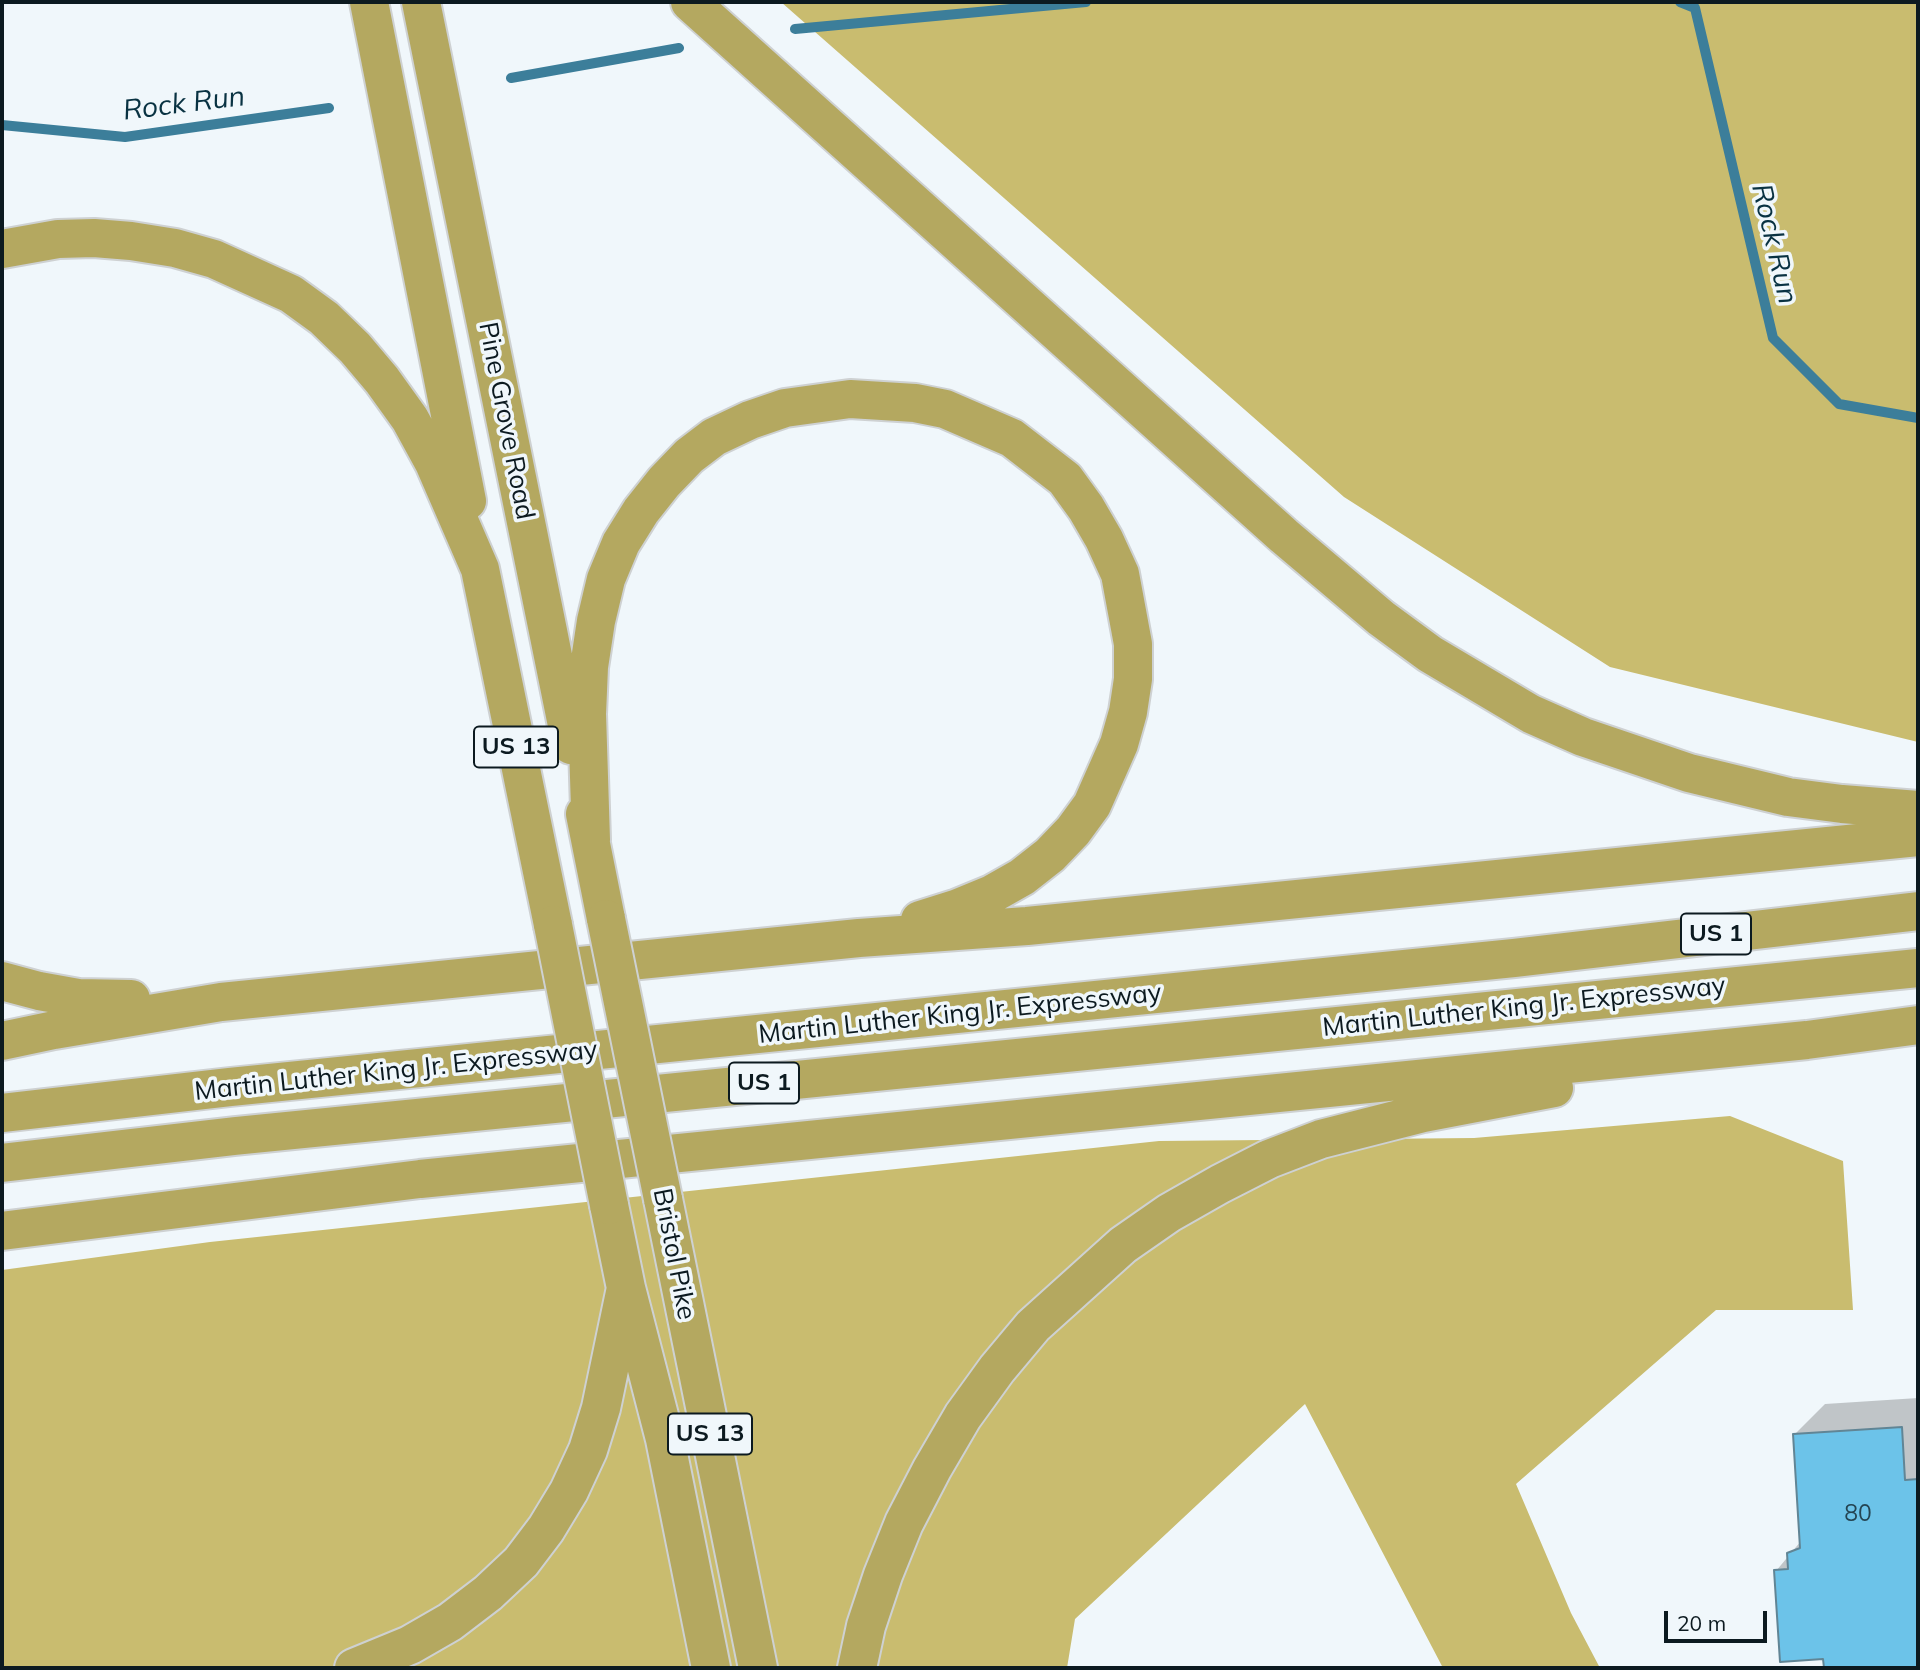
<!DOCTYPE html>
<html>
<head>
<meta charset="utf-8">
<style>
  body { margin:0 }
  #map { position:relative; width:1920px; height:1670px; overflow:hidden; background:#f0f7fb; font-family:Mulish,sans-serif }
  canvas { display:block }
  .frame { position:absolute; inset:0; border:4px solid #0c1a20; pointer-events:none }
  .scale { position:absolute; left:1664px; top:1611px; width:103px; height:32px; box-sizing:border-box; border:4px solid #0c1a20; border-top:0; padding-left:9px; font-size:21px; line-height:24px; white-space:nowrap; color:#0c1a20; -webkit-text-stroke:5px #f0f7fb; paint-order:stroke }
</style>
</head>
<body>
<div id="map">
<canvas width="1920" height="1670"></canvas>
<div class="frame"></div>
<div class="scale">20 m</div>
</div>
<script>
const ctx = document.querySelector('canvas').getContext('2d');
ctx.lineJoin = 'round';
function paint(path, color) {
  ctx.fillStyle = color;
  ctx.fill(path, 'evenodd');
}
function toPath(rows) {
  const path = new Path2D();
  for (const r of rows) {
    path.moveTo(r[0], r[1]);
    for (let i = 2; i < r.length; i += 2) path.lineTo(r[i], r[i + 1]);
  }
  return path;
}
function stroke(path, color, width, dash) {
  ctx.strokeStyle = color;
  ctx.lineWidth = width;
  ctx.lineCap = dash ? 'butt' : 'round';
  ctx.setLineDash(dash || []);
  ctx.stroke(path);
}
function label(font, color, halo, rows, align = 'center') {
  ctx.font = font + ' Mulish,sans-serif';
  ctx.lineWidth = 7;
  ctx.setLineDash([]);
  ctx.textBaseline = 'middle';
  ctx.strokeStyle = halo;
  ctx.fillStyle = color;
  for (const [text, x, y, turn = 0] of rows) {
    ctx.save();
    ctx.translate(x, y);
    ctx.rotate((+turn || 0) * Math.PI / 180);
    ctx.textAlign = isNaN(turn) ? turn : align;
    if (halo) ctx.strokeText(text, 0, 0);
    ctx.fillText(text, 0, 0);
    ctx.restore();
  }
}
paint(toPath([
  [781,2,1918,2,1918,742,1610,667,1344,497],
  [1730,1116,1843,1161,1853,1310,1716,1310,1516,1484,1571,1613,1600,1668,1443,1668,1305,1404,1075,1619,1067,1668,2,1668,2,1270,210,1242,1159,1141,1474,1138]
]), '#c9bc6f');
paint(toPath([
  [1918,1398,1918,1668,1826,1668,1825,1657,1776,1571,1801,1541,1795,1434,1825,1404]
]), '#0003');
stroke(toPath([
  [1680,2,1695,8,1773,338,1839,404,1918,418],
  [795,29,1086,2],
  [511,78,679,48],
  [2,125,125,137,329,108]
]), '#3c7e9a', 10);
const building = toPath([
  [1902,1427,1905,1480,1918,1479,1918,1668,1824,1668,1823,1659,1780,1662,1774,1570,1788,1569,1787,1553,1800,1548,1793,1434,1902,1427]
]);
paint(building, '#6cc3e9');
stroke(building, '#618595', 2);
const highway = toPath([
  [369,2,467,501],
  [421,2,571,745],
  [690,2,1284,536,1381,618,1430,654,1531,714,1583,737,1689,773,1788,797,1842,804,1918,810],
  [2,249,58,239,94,238,131,241,175,248,214,259,291,294,324,318,355,348,382,380,410,419,434,463,480,569,553,925],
  [585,814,606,919],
  [591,840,587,714,589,667,596,621,606,579,621,543,641,511,664,482,689,456,714,437,750,420,785,408,850,399,915,403,945,409,1012,438,1065,479,1086,508,1104,539,1120,574,1133,644,1133,679,1128,712,1119,744,1092,805,1073,831,1050,855,1022,877,992,894,958,908,920,920],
  [2,981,39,991,78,998,131,999],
  [2,1041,54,1030,221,1002,859,938,1027,926,1918,837],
  [2,1113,230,1087,1514,958,1918,911],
  [2,1163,235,1136,1918,968],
  [663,1199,758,1668],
  [609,1205,626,1288,665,1439,711,1668],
  [2,1231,420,1179,1807,1040,1918,1025],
  [354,1668,410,1645,450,1622,488,1593,521,1562,546,1529,569,1491,588,1450,601,1408,626,1288],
  [857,1668,866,1626,883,1575,904,1523,932,1469,963,1416,997,1369,1033,1326,1123,1245,1169,1213,1220,1184,1269,1159,1321,1139,1423,1113,1554,1088]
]);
stroke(highway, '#ced1d2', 42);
stroke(highway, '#b4a860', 38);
const highwayBridge = toPath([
  [606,919,663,1199],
  [553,925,609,1205]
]);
stroke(highwayBridge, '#ced1d2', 42, []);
stroke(highwayBridge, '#b4a860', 38);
label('23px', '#244452', null, [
  ["80",1858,1514]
]);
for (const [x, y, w] of [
  [516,747,84],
  [1716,934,70],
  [764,1083,70],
  [710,1434,84]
]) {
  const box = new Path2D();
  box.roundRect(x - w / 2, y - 20.5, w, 41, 5);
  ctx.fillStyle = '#f0f7fb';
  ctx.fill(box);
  stroke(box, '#0c1a20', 2);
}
label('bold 24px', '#0c1a20', null, [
  ["US 13",516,747],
  ["US 1",1716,934],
  ["US 1",764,1083],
  ["US 13",710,1434]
]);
label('26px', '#0c1a20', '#f0f7fb', [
  ["Pine Grove Road",506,421,79],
  ["Martin Luther King Jr. Expressway",1524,1007,-6],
  ["Martin Luther King Jr. Expressway",960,1014,-6],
  ["Martin Luther King Jr. Expressway",396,1071,-6],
  ["Bristol Pike",674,1254,79]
]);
label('italic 28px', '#093242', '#f0f7fb', [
  ["Rock Run",184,104,-7],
  ["Rock Run",1774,244,77]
]);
</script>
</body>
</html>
